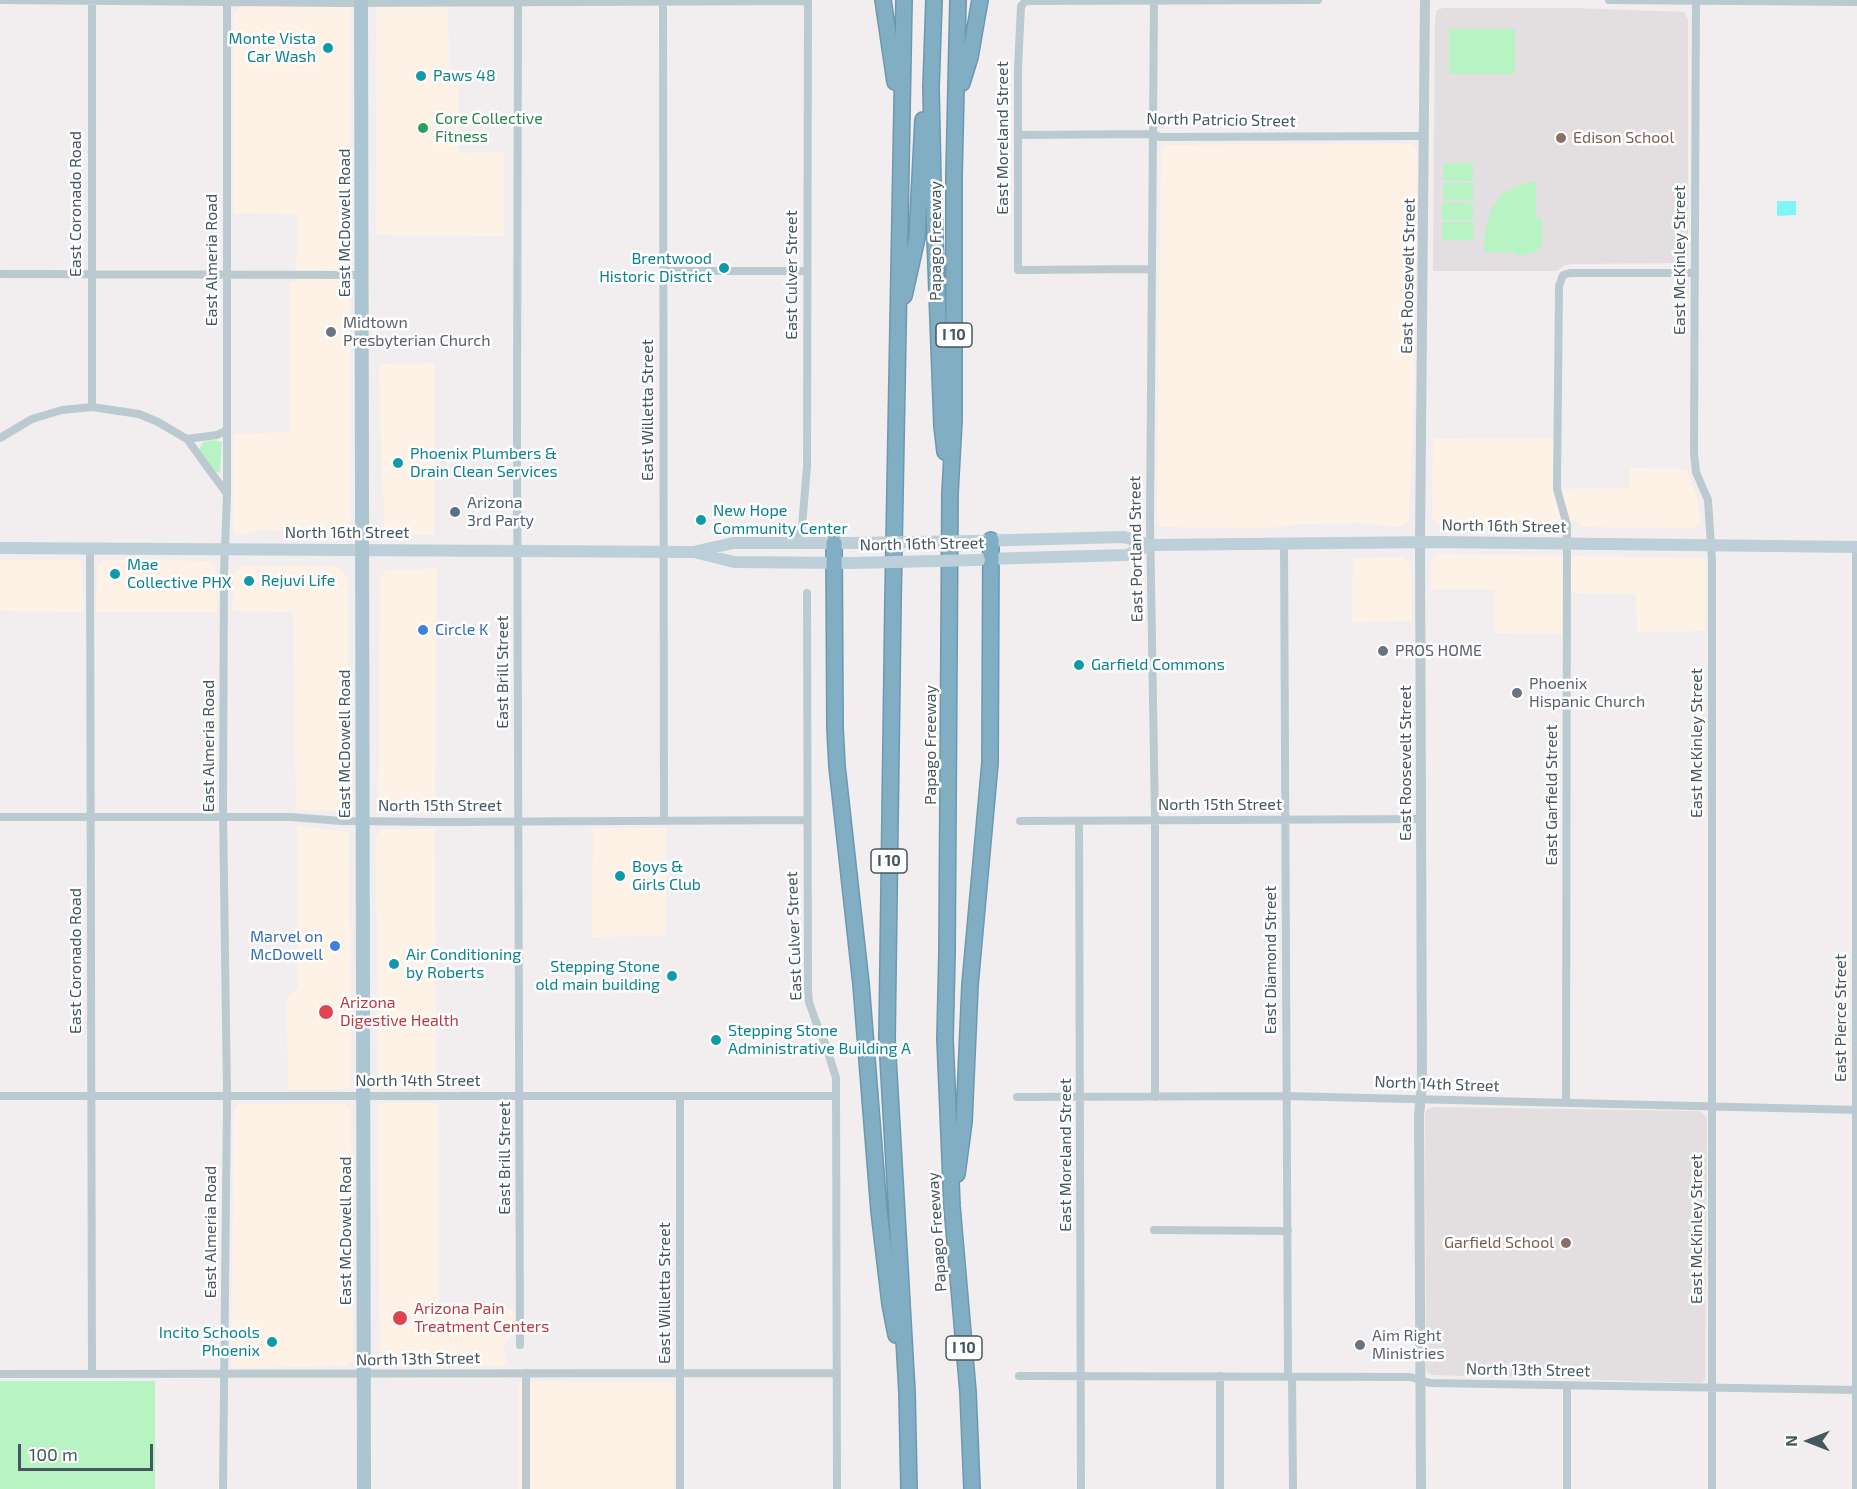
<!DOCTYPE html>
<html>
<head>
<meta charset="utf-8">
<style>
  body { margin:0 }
  #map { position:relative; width:1857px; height:1489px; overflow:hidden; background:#f2eeef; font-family:"Exo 2",sans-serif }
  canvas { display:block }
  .north { position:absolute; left:1779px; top:1411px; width:60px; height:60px; -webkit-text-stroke:4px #fff; paint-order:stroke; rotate:270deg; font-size:16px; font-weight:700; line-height:24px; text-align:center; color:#45575f }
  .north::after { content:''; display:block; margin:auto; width:21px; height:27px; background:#45575f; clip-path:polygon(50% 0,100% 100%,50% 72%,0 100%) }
  .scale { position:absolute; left:18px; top:1444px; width:135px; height:27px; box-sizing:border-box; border:3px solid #45575f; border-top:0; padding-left:8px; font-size:18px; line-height:21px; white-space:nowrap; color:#45575f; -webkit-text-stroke:4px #fff; paint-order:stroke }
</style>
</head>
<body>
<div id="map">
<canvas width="1857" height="1489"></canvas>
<div class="north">N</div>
<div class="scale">100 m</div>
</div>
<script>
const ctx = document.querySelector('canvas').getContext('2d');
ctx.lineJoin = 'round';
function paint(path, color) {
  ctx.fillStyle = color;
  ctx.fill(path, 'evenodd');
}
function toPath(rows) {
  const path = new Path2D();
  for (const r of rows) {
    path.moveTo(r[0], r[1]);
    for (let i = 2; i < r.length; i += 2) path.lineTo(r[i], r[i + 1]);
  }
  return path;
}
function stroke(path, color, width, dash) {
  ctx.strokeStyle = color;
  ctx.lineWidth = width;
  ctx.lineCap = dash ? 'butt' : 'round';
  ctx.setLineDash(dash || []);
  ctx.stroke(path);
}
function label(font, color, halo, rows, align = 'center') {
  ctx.font = font + ' "Exo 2",sans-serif';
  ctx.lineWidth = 5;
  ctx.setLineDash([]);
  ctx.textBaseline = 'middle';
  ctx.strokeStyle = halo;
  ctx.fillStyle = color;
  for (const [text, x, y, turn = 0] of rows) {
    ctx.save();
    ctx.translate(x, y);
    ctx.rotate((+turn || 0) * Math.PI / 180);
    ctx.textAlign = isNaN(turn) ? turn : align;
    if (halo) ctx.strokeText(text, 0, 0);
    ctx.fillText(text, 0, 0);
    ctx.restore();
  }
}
paint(toPath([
  [239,0,350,0,350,521,347,529,338,534,314,535,285,531,258,530,241,535,236,534,233,528,233,434,290,432,290,281,296,282,298,214,233,213,233,18,236,12,239,11],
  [376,0,448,0,449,69,459,70,459,153,504,152,504,236,376,235],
  [1409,144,1413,145,1417,151,1414,399,1409,522,1399,527,1358,523,1300,524,1269,528,1160,527,1157,520,1161,149,1168,145],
  [435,363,435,535,392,535,388,534,384,527,384,501,382,489,379,364],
  [1557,438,1557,489,1629,488,1630,468,1686,469,1696,494,1701,518,1700,524,1695,528,1581,527,1578,521,1558,520,1550,527,1441,526,1434,521,1432,517,1433,439],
  [1438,554,1698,558,1704,560,1706,565,1705,631,1637,632,1636,594,1567,593,1566,634,1495,633,1495,589,1431,589,1431,561,1434,555],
  [1400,557,1406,560,1411,569,1412,621,1352,622,1353,558],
  [0,560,78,560,82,566,84,612,0,611],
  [104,560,210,561,215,567,217,612,96,612,98,564],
  [242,566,337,566,348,579,349,806,342,811,296,809,293,612,232,611,234,574],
  [437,567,435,813,382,813,378,807,380,578,386,570,421,570],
  [297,826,349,832,351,1084,347,1089,288,1090,287,997,298,988],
  [666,828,666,936,592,937,593,829],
  [382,829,435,829,436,1088,381,1088,378,1080,376,836],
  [385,1103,438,1103,439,1307,512,1309,515,1315,513,1333,503,1345,508,1366,388,1367,382,1366,380,1362,377,1109,380,1104],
  [239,1104,345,1104,351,1110,353,1360,346,1366,235,1368,231,1364,234,1110],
  [518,1382,671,1383,674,1387,674,1489,519,1489]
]), '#fef2e6');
paint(toPath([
  [1443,8,1574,8,1684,12,1688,20,1688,256,1684,263,1572,264,1565,265,1557,271,1433,271,1435,18,1437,10],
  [1433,1107,1700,1111,1704,1114,1707,1118,1705,1380,1702,1383,1433,1375,1428,1373,1426,1369,1425,1113,1428,1109]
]), '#e3dfe1');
paint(toPath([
  [1449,29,1515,29,1515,74,1449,74],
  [1443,163,1473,163,1473,181,1443,180],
  [1528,182,1536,182,1536,217,1542,218,1542,245,1536,252,1528,253,1528,255,1517,255,1516,252,1484,252,1485,230,1492,208,1503,192],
  [1443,183,1473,183,1473,200,1443,200],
  [1442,202,1473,203,1473,220,1442,220],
  [1442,222,1473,222,1473,240,1442,240],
  [214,440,222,442,220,473,215,471,199,449,203,442],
  [0,1381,155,1381,155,1489,0,1489]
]), '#b8f4c3');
paint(toPath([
  [1777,201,1796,201,1796,215,1777,216]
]), '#80f5f6');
const motorway = toPath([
  [883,0,895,82],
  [904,0,893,600,887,1040,907,1392,909,1489],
  [934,0,931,88,933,184,942,426,945,452],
  [958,0,954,176,954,420,950,493,947,953,945,1039,952,1206,968,1392,972,1489],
  [962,83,970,57,980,0],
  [904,296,917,238,923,120],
  [834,543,835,728,837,766,861,984,879,1211,890,1304,896,1335],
  [957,1174,964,1122,970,985,990,763,991,540]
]);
stroke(motorway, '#6c99af', 18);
stroke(toPath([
  [0,0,342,3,808,1],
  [92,0,92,407],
  [518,0,517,439,520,1345],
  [663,0,664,821],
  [1154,0,1150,521,1155,820,1155,1097],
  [1609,0,1857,2],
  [1696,0,1694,453,1696,472,1708,500,1712,561,1712,1489],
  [1018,135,1153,134,1160,137,1424,136],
  [1151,269,1018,270,1018,68,1021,6,1026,1,1030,1,1318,0],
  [663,271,807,271],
  [0,274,362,275],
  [0,438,32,419,62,410,92,407,139,414,158,422,187,439,227,494],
  [187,439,217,435,227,430],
  [786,543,798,535,802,527,807,466,808,0],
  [1284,543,1288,1377],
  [1856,547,1856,1489],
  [90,548,92,1374],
  [807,593,808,990,809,1002,816,1022,826,1046,836,1078,837,1489],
  [0,817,291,817,341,821,440,822,807,820],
  [1020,821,1421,819],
  [1079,821,1081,1489],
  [0,1096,836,1096],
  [1017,1097,1287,1096,1857,1110],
  [1566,1102,1567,525,1557,489,1559,286,1563,275,1570,273,1695,273],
  [1154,1230,1288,1231],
  [0,1374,837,1373],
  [1019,1376,1410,1377,1430,1383,1857,1390],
  [1220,1376,1220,1489],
  [1292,1377,1293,1489],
  [1567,1386,1567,1489],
  [223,1489,227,1096,223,808,224,573,227,494,227,3],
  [526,1489,526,1373],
  [680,1489,680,1097]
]), '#bbcad0', 8);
stroke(toPath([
  [1421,1489,1419,1115,1422,1083,1420,542,1425,0]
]), '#bbcad0', 10);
stroke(toPath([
  [974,541,1124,537,1150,545,1435,542,1857,547],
  [0,548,693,552,733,543,851,543],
  [694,552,734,562,851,563],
  [983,559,1127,555,1150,545]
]), '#bdcfd8', 12);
stroke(toPath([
  [361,0,364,1489]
]), '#abc6d1', 14);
stroke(motorway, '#81aec3', 15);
stroke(toPath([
  [851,543,974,541],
  [851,563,979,560]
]), '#bdcfd8', 12);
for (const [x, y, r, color] of [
  [328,48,6,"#0f9aa8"],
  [421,76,6,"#0f9aa8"],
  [423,128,6,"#2e9e5b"],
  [1561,138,6,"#8d6e63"],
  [724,268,6,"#0f9aa8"],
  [331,332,6,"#6b7280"],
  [398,463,6,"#0f9aa8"],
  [455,512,6,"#5c6f8a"],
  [701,520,6,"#0f9aa8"],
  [115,574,6,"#0f9aa8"],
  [249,581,6,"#0f9aa8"],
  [423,630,6,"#3f7fe0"],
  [1383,651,6,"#6b7280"],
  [1079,665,6,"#0f9aa8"],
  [1517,693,6,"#6b7280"],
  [620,876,6,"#0f9aa8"],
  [335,946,6,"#3f7fe0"],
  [394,964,6,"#0f9aa8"],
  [672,976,6,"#0f9aa8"],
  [326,1012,8,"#e0444e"],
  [716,1040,6,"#0f9aa8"],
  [1566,1243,6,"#8d6e63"],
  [400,1318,8,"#e0444e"],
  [272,1342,6,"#0f9aa8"],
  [1360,1345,6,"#6b7280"]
]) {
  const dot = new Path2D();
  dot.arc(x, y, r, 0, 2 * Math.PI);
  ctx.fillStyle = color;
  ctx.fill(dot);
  stroke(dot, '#fff', 2);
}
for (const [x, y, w] of [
  [954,335,36],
  [889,861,36],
  [964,1348,36]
]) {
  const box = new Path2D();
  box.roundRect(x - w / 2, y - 12, w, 24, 4.5);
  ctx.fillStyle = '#fff';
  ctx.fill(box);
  stroke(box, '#45575f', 1.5);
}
label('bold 15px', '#45575f', null, [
  ["I 10",954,335],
  ["I 10",889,861],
  ["I 10",964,1348]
]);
label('16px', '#0d838f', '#fff', [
  ["Monte Vista",316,39,"right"],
  ["Car Wash",316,57,"right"],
  ["Paws 48",433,76],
  ["Brentwood",712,259,"right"],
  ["Historic District",712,277,"right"],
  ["Phoenix Plumbers &",410,454],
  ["Drain Clean Services",410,472],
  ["New Hope",713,511],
  ["Community Center",713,529],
  ["Mae",127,565],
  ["Collective PHX",127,583],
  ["Rejuvi Life",261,581],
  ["Garfield Commons",1091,665],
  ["Boys &",632,867],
  ["Girls Club",632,885],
  ["Air Conditioning",406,955],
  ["by Roberts",406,973],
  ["Stepping Stone",660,967,"right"],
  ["old main building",660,985,"right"],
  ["Stepping Stone",728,1031],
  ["Administrative Building A",728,1049],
  ["Incito Schools",260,1333,"right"],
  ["Phoenix",260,1351,"right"]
], 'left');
label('16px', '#27864d', '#fff', [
  ["Core Collective",435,119],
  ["Fitness",435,137]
], 'left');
label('16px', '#45575f', '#fff', [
  ["North Patricio Street",1221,120,1],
  ["East Moreland Street",1003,138,-90],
  ["East Coronado Road",76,204,-90],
  ["East McDowell Road",345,223,-90],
  ["Papago Freeway",936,241,-90],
  ["East Almeria Road",212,260,-90],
  ["East McKinley Street",1680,260,-90],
  ["East Culver Street",792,275,-90],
  ["East Roosevelt Street",1408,276,-89],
  ["East Willetta Street",648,410,-90],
  ["North 16th Street",1504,526,1],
  ["North 16th Street",347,533],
  ["North 16th Street",922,544,-1],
  ["East Portland Street",1136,549,-91],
  ["East Brill Street",503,672,-90],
  ["East McKinley Street",1697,743,-90],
  ["East McDowell Road",345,744,-90],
  ["Papago Freeway",931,745,-90],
  ["East Almeria Road",209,746,-90],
  ["East Roosevelt Street",1406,763,-90],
  ["East Garfield Street",1552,795,-90],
  ["North 15th Street",1220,805],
  ["North 15th Street",440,806],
  ["East Culver Street",794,936,-92],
  ["East Diamond Street",1271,960,-90],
  ["East Coronado Road",76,961,-90],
  ["East Pierce Street",1841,1018,-90],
  ["North 14th Street",418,1081],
  ["North 14th Street",1437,1084,2],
  ["East Moreland Street",1066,1155,-90],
  ["East Brill Street",505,1158,-90],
  ["East McKinley Street",1697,1229,-90],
  ["East McDowell Road",346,1231,-90],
  ["East Almeria Road",211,1232,-90],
  ["Papago Freeway",937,1232,-94],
  ["East Willetta Street",665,1293,-90],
  ["North 13th Street",418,1359,-1],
  ["North 13th Street",1528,1370,1]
]);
label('16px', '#785e54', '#fff', [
  ["Edison School",1573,138],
  ["Garfield School",1554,1243,"right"]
], 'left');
label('16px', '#5b616d', '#fff', [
  ["Midtown",343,323],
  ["Presbyterian Church",343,341],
  ["PROS HOME",1395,651],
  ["Phoenix",1529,684],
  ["Hispanic Church",1529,702],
  ["Aim Right",1372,1336],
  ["Ministries",1372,1354]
], 'left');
label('16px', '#4e5e75', '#fff', [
  ["Arizona",467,503],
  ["3rd Party",467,521]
], 'left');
label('16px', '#366cbe', '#fff', [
  ["Circle K",435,630],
  ["Marvel on",323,937,"right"],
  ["McDowell",323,955,"right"]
], 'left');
label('16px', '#be3a42', '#fff', [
  ["Arizona",340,1003],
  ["Digestive Health",340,1021],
  ["Arizona Pain",414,1309],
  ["Treatment Centers",414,1327]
], 'left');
</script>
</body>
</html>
